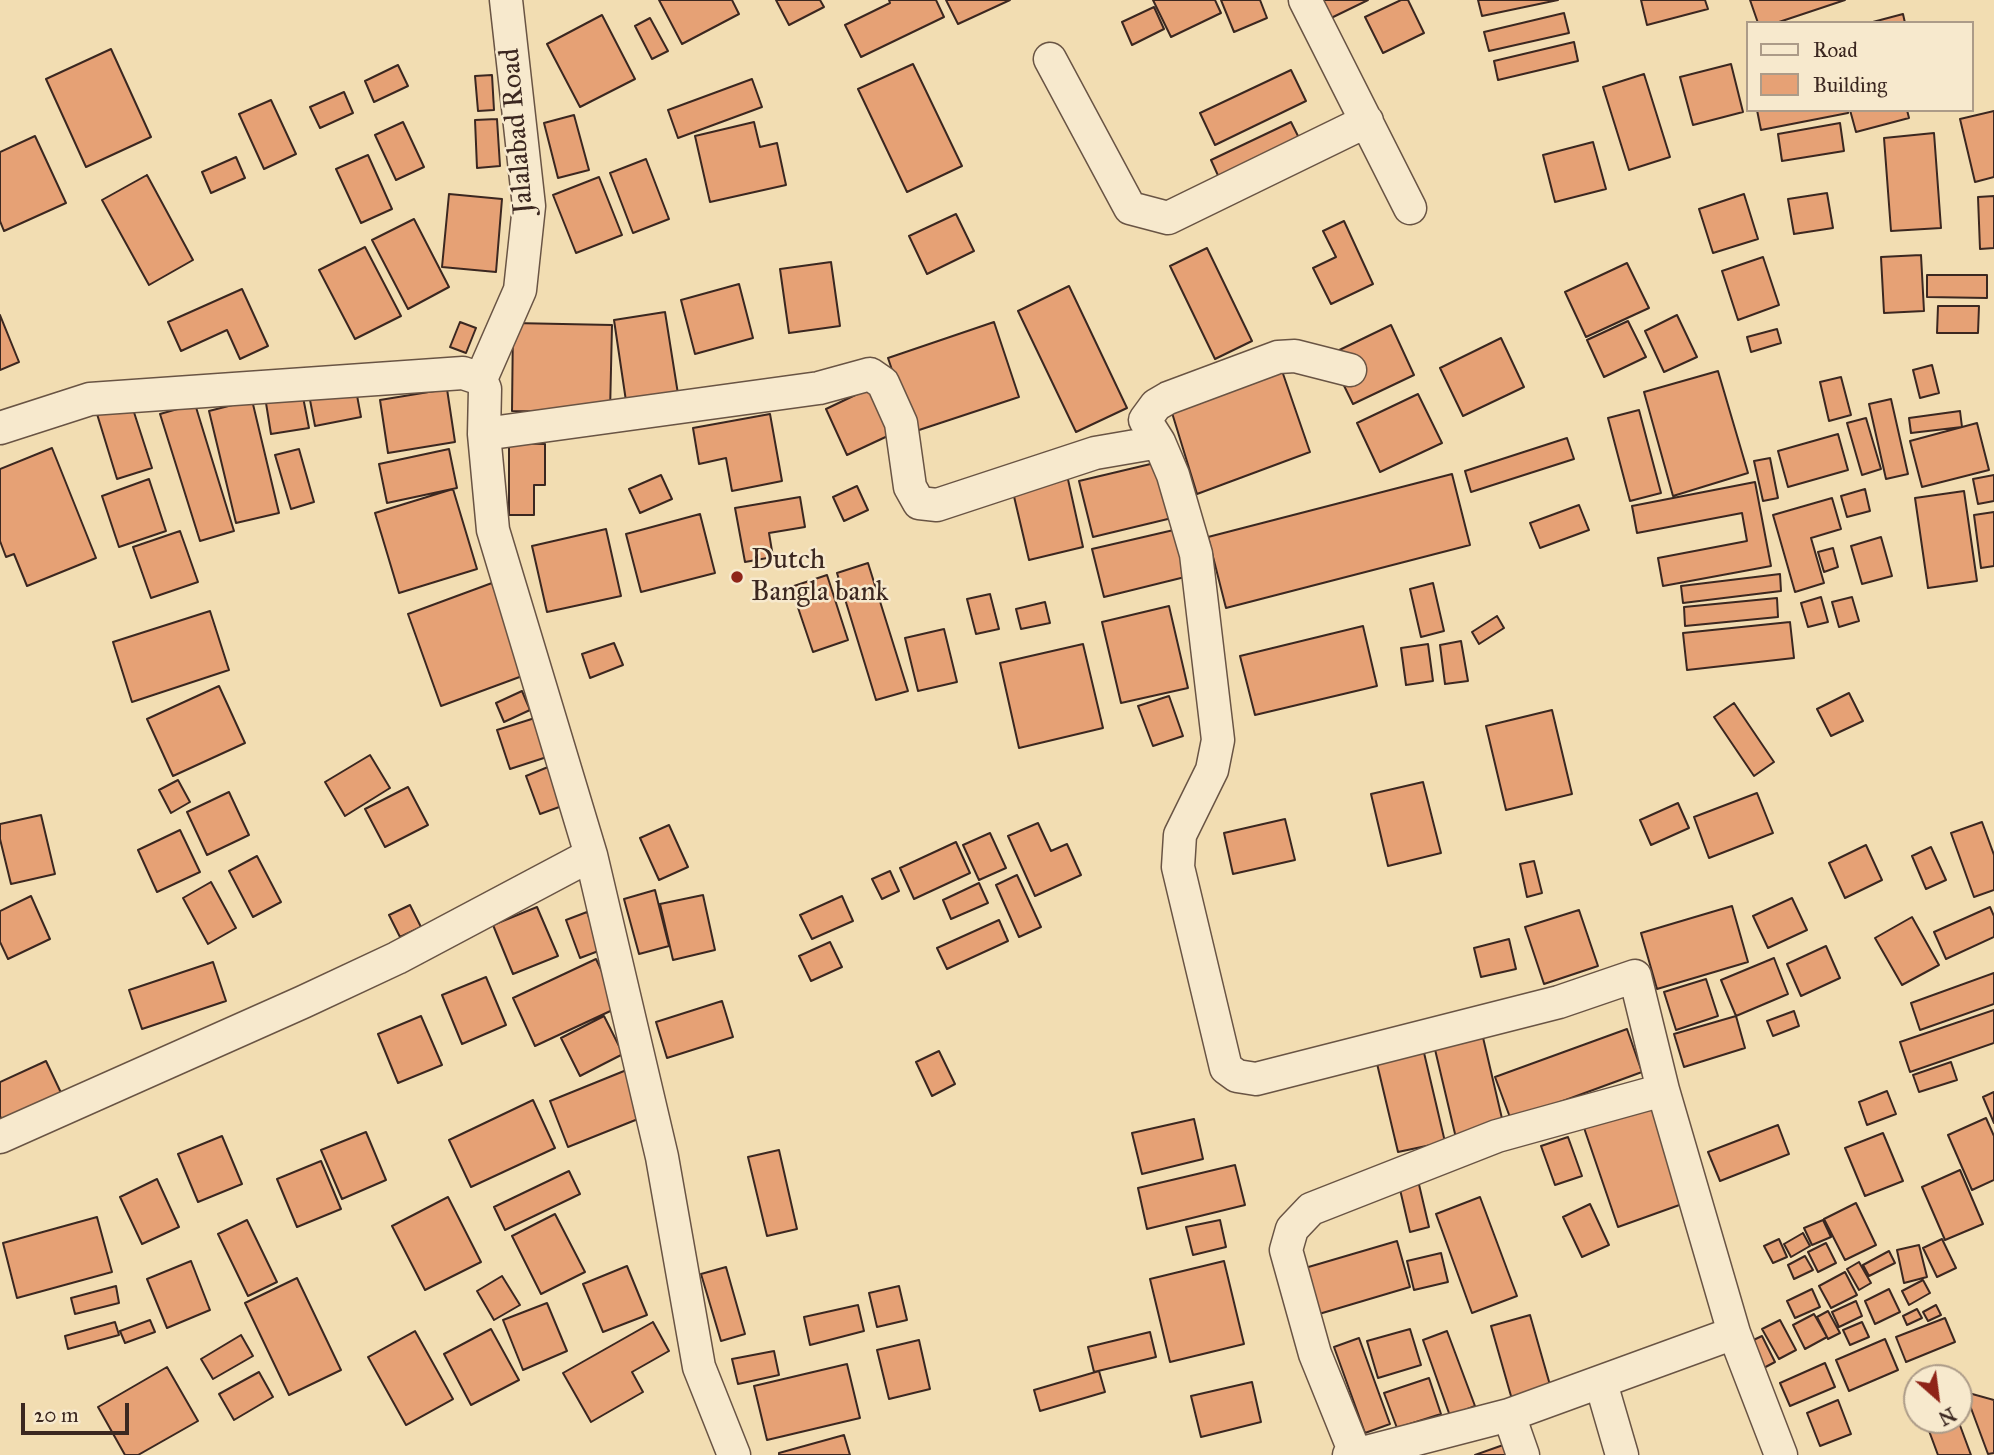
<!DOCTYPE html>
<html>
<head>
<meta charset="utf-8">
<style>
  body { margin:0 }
  #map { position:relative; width:1994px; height:1455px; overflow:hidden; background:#f2ddb2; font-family:"IM FELL Great Primer",serif }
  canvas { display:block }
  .legend { position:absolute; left:1746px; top:21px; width:228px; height:91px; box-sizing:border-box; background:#f7e9cd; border:2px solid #ac9b88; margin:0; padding:9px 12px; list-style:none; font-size:21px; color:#3b2720 }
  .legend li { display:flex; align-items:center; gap:14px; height:35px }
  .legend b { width:35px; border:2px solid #ac9b88 }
  .north { position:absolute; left:1903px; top:1364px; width:70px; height:70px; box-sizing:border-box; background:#f7e9cd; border:2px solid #ac9b88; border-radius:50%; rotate:152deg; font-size:19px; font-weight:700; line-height:28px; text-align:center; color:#3b2720 }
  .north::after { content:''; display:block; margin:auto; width:24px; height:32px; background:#8f2418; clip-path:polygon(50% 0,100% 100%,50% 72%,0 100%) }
  .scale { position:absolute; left:21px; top:1403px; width:108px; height:32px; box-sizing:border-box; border:4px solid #3b2720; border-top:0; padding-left:9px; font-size:21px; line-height:24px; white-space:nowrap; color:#3b2720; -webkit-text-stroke:5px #f7e9cd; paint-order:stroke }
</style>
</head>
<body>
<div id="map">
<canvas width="1994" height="1455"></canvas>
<ul class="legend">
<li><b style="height:9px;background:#f7e9cd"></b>Road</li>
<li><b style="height:19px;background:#e6a175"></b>Building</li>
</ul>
<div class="north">N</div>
<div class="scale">20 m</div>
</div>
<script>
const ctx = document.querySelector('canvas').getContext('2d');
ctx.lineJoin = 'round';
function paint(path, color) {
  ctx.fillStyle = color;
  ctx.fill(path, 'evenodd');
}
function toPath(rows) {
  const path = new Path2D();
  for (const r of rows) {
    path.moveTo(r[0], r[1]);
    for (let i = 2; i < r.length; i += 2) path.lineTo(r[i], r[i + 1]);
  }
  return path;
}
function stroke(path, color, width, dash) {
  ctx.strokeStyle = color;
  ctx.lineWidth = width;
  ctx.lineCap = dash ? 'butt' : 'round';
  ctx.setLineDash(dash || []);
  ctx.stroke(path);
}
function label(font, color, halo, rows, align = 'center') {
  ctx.font = font + ' "IM FELL Great Primer",serif';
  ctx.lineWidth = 5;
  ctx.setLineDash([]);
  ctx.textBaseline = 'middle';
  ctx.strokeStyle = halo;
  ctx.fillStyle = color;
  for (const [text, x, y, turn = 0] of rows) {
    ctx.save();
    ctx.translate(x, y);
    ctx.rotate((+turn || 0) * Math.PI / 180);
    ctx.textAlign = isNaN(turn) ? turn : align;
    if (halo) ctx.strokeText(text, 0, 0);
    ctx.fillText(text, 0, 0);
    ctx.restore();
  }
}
const building = toPath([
  [659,0,732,0,739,14,682,44,659,0],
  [776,0,820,0,824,7,789,25,776,0],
  [889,0,936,0,944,17,861,57,845,25,890,3,889,0],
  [946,0,1010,0,958,24,946,0],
  [1153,0,1215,0,1221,13,1171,37,1153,0],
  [1221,0,1260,0,1267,18,1234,32,1221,0],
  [1318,0,1368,0,1327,20,1318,0],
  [1401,0,1408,0,1424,33,1383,53,1365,17,1401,0],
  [1478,0,1558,0,1482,16,1478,0],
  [1641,0,1705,0,1708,9,1647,25,1641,0],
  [1750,0,1845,0,1776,23,1758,23,1750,0],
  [1154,7,1164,29,1132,45,1122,22,1154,7],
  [1564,13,1569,33,1489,51,1484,32,1564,13],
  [1903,14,1905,23,1869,23,1903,14],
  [602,15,635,79,580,107,547,44,602,15],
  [650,18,668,51,652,59,635,26,650,18],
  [1574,42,1578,61,1498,80,1494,61,1574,42],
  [111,49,151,137,86,167,46,79,111,49],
  [913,64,962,166,907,192,858,89,913,64],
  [1731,64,1743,112,1693,125,1680,77,1731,64],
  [398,65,408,86,374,102,365,81,398,65],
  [1291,70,1306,101,1215,145,1200,113,1291,70],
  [1644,74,1670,157,1629,170,1603,87,1644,74],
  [492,75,494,110,478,111,475,76,492,75],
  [752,79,762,107,678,138,668,110,752,79],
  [344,92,353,113,320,128,310,107,344,92],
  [271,100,296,154,264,169,239,114,271,100],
  [1757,110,1848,110,1848,113,1761,130,1757,110],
  [1850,110,1907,110,1909,118,1856,132,1850,110],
  [1994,111,1994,177,1975,182,1960,119,1994,111],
  [574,115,589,170,558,178,544,123,574,115],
  [497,119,500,166,477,168,475,120,497,119],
  [403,122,424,167,396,180,375,135,403,122],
  [754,122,760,147,777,143,786,185,710,202,695,136,754,122],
  [1291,122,1302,144,1221,182,1211,160,1291,122],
  [1840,123,1844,151,1782,161,1778,134,1840,123],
  [1934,133,1941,228,1891,231,1884,138,1934,133],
  [35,136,66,203,4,231,0,221,0,152,35,136],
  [1593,142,1606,189,1555,202,1543,155,1593,142],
  [368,155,392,209,361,223,336,169,368,155],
  [236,157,245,178,211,193,202,172,236,157],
  [646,159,669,219,633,233,610,173,646,159],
  [147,175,193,260,149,285,102,200,147,175],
  [599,177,622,235,576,253,553,195,599,177],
  [1827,193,1833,228,1794,234,1788,199,1827,193],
  [449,194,502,199,496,272,442,267,449,194],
  [1744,194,1758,239,1713,253,1699,209,1744,194],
  [1994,196,1994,248,1980,249,1978,197,1994,196],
  [956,214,974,251,927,274,909,236,956,214],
  [414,219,449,287,408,309,372,240,414,219],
  [1344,221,1373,284,1331,304,1313,268,1336,257,1323,231,1344,221],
  [365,247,401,316,355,339,319,270,365,247],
  [1207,248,1252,341,1215,359,1170,266,1207,248],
  [1921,255,1924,311,1884,313,1881,257,1921,255],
  [1763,257,1779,305,1738,320,1722,271,1763,257],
  [831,262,840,326,789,333,780,269,831,262],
  [1627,263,1649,308,1586,337,1565,292,1627,263],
  [1927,275,1987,275,1987,298,1927,297,1927,275],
  [739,284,753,338,695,354,681,300,739,284],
  [1069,286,1127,408,1076,432,1018,311,1069,286],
  [242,289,268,346,240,359,227,330,181,351,168,322,242,289],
  [1938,306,1979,306,1978,333,1937,333,1938,306],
  [665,312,678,394,626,401,614,320,665,312],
  [0,315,19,362,0,370,0,315],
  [1677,315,1697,357,1664,372,1645,331,1677,315],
  [1628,321,1646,357,1604,377,1587,340,1628,321],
  [460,322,476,328,466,353,450,347,460,322],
  [994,322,1019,397,913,432,888,358,994,322],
  [513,323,612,325,610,413,512,411,513,323],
  [1391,325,1414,375,1353,404,1329,355,1391,325],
  [1777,329,1781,343,1751,352,1747,337,1777,329],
  [1501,338,1524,387,1463,416,1440,368,1501,338],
  [1280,365,1310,452,1197,494,1169,403,1280,365],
  [1932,365,1939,393,1920,398,1913,370,1932,365],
  [1718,371,1748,473,1673,496,1644,392,1718,371],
  [1841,377,1851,415,1829,421,1820,382,1841,377],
  [870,388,892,434,847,455,826,409,870,388],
  [447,389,455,442,388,453,380,400,447,389],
  [356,390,361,417,315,426,310,400,356,390],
  [1418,394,1442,443,1380,472,1357,423,1418,394],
  [303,397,309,428,271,434,266,403,303,397],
  [1891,399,1908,474,1886,479,1869,404,1891,399],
  [252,400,279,513,236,523,209,411,252,400],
  [131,403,152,468,117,479,97,414,131,403],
  [195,404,234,531,200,541,160,414,195,404],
  [1639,410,1661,493,1630,501,1608,418,1639,410],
  [1960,411,1962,427,1911,433,1909,418,1960,411],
  [770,414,782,481,732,491,726,458,699,464,693,428,770,414],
  [1866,418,1881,469,1862,475,1847,423,1866,418],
  [1977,423,1989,470,1922,487,1910,441,1977,423],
  [1838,434,1848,470,1788,487,1778,451,1838,434],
  [1567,438,1574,459,1471,492,1465,471,1567,438],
  [509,443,545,444,545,485,534,485,534,515,509,515,509,443],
  [52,448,96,558,27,586,14,554,6,557,0,541,0,469,52,448],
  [299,449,314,502,291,509,275,455,299,449],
  [449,449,457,488,387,503,379,464,449,449],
  [1770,458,1778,498,1763,501,1754,461,1770,458],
  [1159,462,1172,518,1093,537,1079,481,1159,462],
  [1452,474,1470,545,1226,608,1208,537,1452,474],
  [661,475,672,499,640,513,629,489,661,475],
  [1067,475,1083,547,1029,560,1012,488,1067,475],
  [1994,475,1994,501,1978,504,1973,479,1994,475],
  [149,479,166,531,119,547,102,496,149,479],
  [1755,482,1771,566,1663,586,1658,558,1747,541,1742,513,1637,533,1632,506,1755,482],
  [857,486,868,510,844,521,833,497,857,486],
  [453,489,477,569,399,593,375,513,453,489],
  [1865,489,1870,511,1847,517,1841,496,1865,489],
  [1964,491,1977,581,1928,588,1915,498,1964,491],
  [800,497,805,527,769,533,773,557,745,562,735,508,800,497],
  [1832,498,1841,529,1811,538,1824,583,1795,592,1773,515,1832,498],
  [1579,505,1589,530,1540,548,1530,523,1579,505],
  [1994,512,1994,566,1981,568,1974,515,1994,512],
  [700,514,715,573,641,592,626,534,700,514],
  [606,529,621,596,547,612,532,546,606,529],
  [1178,529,1189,576,1104,597,1092,549,1178,529],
  [180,531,198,582,151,598,133,547,180,531],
  [1881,537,1892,576,1862,584,1851,546,1881,537],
  [1833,548,1838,567,1824,572,1818,552,1833,548],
  [868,563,908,691,876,700,837,573,868,563],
  [1780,574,1781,591,1683,603,1681,586,1780,574],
  [827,575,848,640,813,652,791,587,827,575],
  [492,583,525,675,441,706,408,614,492,583],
  [1433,583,1444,631,1421,637,1410,589,1433,583],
  [990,594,999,629,976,634,967,599,990,594],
  [1821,597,1828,622,1808,627,1801,603,1821,597],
  [1852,597,1859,621,1839,627,1832,602,1852,597],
  [1777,598,1778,617,1685,626,1684,607,1777,598],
  [1045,602,1050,623,1021,629,1016,609,1045,602],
  [1169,606,1188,688,1121,703,1102,622,1169,606],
  [210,611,229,670,132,702,113,642,210,611],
  [1497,616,1504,628,1479,644,1472,632,1497,616],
  [1790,622,1794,658,1687,670,1683,633,1790,622],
  [1363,626,1377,686,1255,715,1240,656,1363,626],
  [944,629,957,682,918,691,905,638,944,629],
  [1461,641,1468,681,1445,684,1440,645,1461,641],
  [614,643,623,665,590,678,582,654,614,643],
  [1083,644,1103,728,1019,748,1000,663,1083,644],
  [1428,644,1433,681,1406,685,1401,648,1428,644],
  [219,686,245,743,173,776,147,719,219,686],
  [522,691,530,710,504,722,496,703,522,691],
  [1849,693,1863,721,1831,736,1817,709,1849,693],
  [1169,696,1183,736,1153,746,1138,706,1169,696],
  [1734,703,1774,762,1754,776,1714,717,1734,703],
  [1552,710,1572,794,1506,810,1486,726,1552,710],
  [538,717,550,756,510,769,497,730,538,717],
  [370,755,390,788,345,816,325,782,370,755],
  [548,767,562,806,540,814,526,776,548,767],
  [178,780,190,802,171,813,159,790,178,780],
  [1423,782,1441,853,1388,866,1371,794,1423,782],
  [408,787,428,825,385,847,365,809,408,787],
  [229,792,249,835,207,855,187,812,229,792],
  [1757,793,1773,833,1709,858,1694,817,1757,793],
  [1678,803,1689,828,1651,845,1640,820,1678,803],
  [41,815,55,874,11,884,0,839,0,824,41,815],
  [1285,819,1295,860,1233,874,1224,833,1285,819],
  [1982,822,1994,855,1994,890,1974,897,1951,833,1982,822],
  [1038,823,1051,851,1067,844,1081,875,1035,896,1008,836,1038,823],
  [669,825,688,867,659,880,640,838,669,825],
  [180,830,200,872,157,892,138,850,180,830],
  [990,833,1006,868,979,880,963,845,990,833],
  [956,842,970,873,914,899,900,868,956,842],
  [1866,845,1882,880,1845,898,1829,863,1866,845],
  [1931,847,1946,880,1926,889,1912,856,1931,847],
  [257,856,281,902,253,917,229,871,257,856],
  [1534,861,1542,893,1527,897,1520,864,1534,861],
  [890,871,899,891,882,899,872,879,890,871],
  [1017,875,1041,927,1019,937,996,885,1017,875],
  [211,882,236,928,208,944,183,898,211,882],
  [979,883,988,903,951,919,943,900,979,883],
  [655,890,669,946,639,954,624,899,655,890],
  [703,895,715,950,673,960,660,904,703,895],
  [31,896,50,939,8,959,0,942,0,911,31,896],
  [842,896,853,921,812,939,800,915,842,896],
  [1792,898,1807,930,1768,948,1753,916,1792,898],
  [410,905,421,927,400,937,389,915,410,905],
  [1732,906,1748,962,1657,989,1641,933,1732,906],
  [537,907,558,956,513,974,493,925,537,907],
  [1990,907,1994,916,1994,937,1946,959,1934,932,1990,907],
  [1579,910,1598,966,1544,984,1525,927,1579,910],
  [587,912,601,950,580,958,566,920,587,912],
  [1912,917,1939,965,1902,985,1875,938,1912,917],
  [999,920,1008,941,947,969,937,948,999,920],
  [1509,939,1516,969,1481,977,1474,948,1509,939],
  [830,942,842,967,811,981,799,956,830,942],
  [1826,946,1840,978,1801,996,1787,964,1826,946],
  [1774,958,1788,994,1736,1016,1721,980,1774,958],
  [596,959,619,1007,535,1046,513,998,596,959],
  [213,962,226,1001,142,1029,129,990,213,962],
  [1994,973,1994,1004,1920,1030,1911,1003,1994,973],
  [486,977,506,1025,462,1044,442,995,486,977],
  [1706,979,1718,1016,1676,1030,1664,992,1706,979],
  [722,1001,733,1037,667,1058,656,1022,722,1001],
  [1994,1010,1994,1043,1910,1072,1900,1042,1994,1010],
  [1794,1011,1799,1026,1773,1036,1767,1021,1794,1011],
  [421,1016,442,1065,398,1083,378,1034,421,1016],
  [604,1016,623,1054,580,1076,561,1038,604,1016],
  [1736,1016,1745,1048,1684,1067,1674,1034,1736,1016],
  [1481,1029,1504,1127,1456,1138,1433,1041,1481,1029],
  [1627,1029,1642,1072,1511,1120,1495,1077,1627,1029],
  [1421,1040,1445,1142,1398,1152,1374,1051,1421,1040],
  [939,1051,955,1084,932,1096,916,1062,939,1051],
  [46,1061,63,1097,4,1125,0,1116,0,1082,46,1061],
  [1951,1062,1957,1080,1919,1092,1913,1075,1951,1062],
  [629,1069,648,1115,568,1147,550,1101,629,1069],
  [1887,1091,1896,1114,1867,1125,1859,1102,1887,1091],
  [1994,1092,1994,1123,1983,1097,1994,1092],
  [1650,1099,1685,1203,1618,1227,1582,1122,1650,1099],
  [533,1100,555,1148,471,1187,449,1140,533,1100],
  [1986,1118,1994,1136,1994,1180,1972,1190,1948,1135,1986,1118],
  [1194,1119,1203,1159,1142,1174,1132,1133,1194,1119],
  [1778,1125,1789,1154,1720,1181,1708,1152,1778,1125],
  [366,1132,386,1180,342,1199,321,1150,366,1132],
  [1883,1133,1903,1181,1865,1196,1845,1148,1883,1133],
  [222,1136,242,1184,198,1202,178,1154,222,1136],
  [1568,1137,1582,1176,1555,1185,1541,1146,1568,1137],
  [779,1150,797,1229,767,1236,748,1157,779,1150],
  [321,1161,341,1209,297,1227,277,1179,321,1161],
  [1235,1165,1245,1205,1147,1229,1138,1188,1235,1165],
  [1960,1170,1983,1224,1945,1240,1922,1187,1960,1170],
  [569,1171,580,1194,505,1230,494,1207,569,1171],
  [1417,1176,1429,1227,1410,1232,1398,1181,1417,1176],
  [157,1179,179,1227,142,1244,120,1197,157,1179],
  [448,1197,481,1262,425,1290,392,1226,448,1197],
  [1480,1197,1517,1296,1472,1313,1436,1214,1480,1197],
  [1856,1203,1876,1245,1845,1260,1824,1219,1856,1203],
  [1590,1204,1609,1245,1582,1257,1563,1217,1590,1204],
  [555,1214,585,1272,541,1294,512,1236,555,1214],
  [97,1217,112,1272,17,1298,3,1243,97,1217],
  [247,1220,277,1282,248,1296,218,1234,247,1220],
  [1220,1220,1226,1247,1193,1255,1186,1227,1220,1220],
  [1823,1220,1831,1237,1812,1245,1804,1228,1823,1220],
  [1803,1233,1810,1246,1791,1257,1784,1244,1803,1233],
  [1779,1239,1787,1257,1773,1263,1764,1246,1779,1239],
  [1942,1239,1956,1268,1937,1277,1923,1248,1942,1239],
  [1397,1241,1410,1287,1319,1314,1305,1268,1397,1241],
  [1826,1243,1836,1263,1818,1272,1808,1252,1826,1243],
  [1919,1245,1927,1277,1904,1283,1897,1250,1919,1245],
  [1889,1251,1895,1263,1869,1276,1863,1265,1889,1251],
  [1441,1253,1448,1282,1414,1290,1407,1261,1441,1253],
  [1805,1256,1813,1270,1794,1279,1788,1265,1805,1256],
  [191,1261,210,1310,167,1328,147,1279,191,1261],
  [1224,1261,1244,1344,1170,1362,1150,1279,1224,1261],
  [1859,1262,1871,1283,1859,1290,1847,1269,1859,1262],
  [627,1266,647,1315,603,1332,583,1284,627,1266],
  [726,1267,745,1334,721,1341,701,1274,726,1267],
  [1845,1272,1857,1295,1831,1308,1819,1286,1845,1272],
  [502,1276,520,1305,494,1320,477,1291,502,1276],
  [297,1278,341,1370,289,1395,245,1303,297,1278],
  [1923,1280,1930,1293,1909,1305,1902,1291,1923,1280],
  [116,1286,119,1303,75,1314,71,1298,116,1286],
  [899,1286,907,1320,877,1327,869,1293,899,1286],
  [1812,1289,1820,1307,1795,1318,1787,1301,1812,1289],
  [1889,1289,1900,1312,1875,1324,1865,1301,1889,1289],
  [1856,1301,1862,1316,1839,1327,1832,1312,1856,1301],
  [547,1303,567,1351,523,1370,503,1320,547,1303],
  [858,1305,864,1331,810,1345,804,1317,858,1305],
  [1936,1305,1941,1315,1928,1321,1923,1312,1936,1305],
  [1917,1309,1922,1318,1907,1325,1903,1316,1917,1309],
  [1828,1311,1840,1333,1828,1339,1817,1317,1828,1311],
  [1814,1314,1827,1337,1805,1349,1793,1325,1814,1314],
  [1530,1315,1552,1392,1513,1403,1491,1326,1530,1315],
  [1945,1318,1955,1342,1906,1362,1896,1337,1945,1318],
  [150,1320,155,1332,125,1343,120,1331,150,1320],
  [1780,1320,1796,1350,1779,1359,1762,1329,1780,1320],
  [115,1322,119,1335,68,1349,65,1336,115,1322],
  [653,1322,669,1351,632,1372,643,1392,591,1422,563,1373,653,1322],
  [1862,1322,1869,1337,1850,1345,1843,1330,1862,1322],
  [491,1329,519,1380,471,1405,444,1354,491,1329],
  [1410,1329,1421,1365,1378,1378,1367,1341,1410,1329],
  [415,1331,453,1399,406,1425,368,1357,415,1331],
  [1447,1331,1475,1406,1450,1416,1423,1340,1447,1331],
  [1150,1332,1156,1357,1094,1372,1088,1347,1150,1332],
  [241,1335,253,1356,213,1379,201,1359,241,1335],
  [1762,1336,1775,1362,1758,1371,1745,1344,1762,1336],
  [1359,1338,1390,1424,1365,1433,1334,1347,1359,1338],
  [1885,1339,1898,1370,1849,1391,1836,1360,1885,1339],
  [919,1340,930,1389,889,1399,877,1350,919,1340],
  [774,1351,779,1375,738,1384,732,1359,774,1351],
  [1825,1363,1835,1387,1790,1406,1780,1383,1825,1363],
  [847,1364,860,1418,767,1440,754,1386,847,1364],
  [167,1367,198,1421,138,1455,125,1455,98,1407,167,1367],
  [1099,1371,1105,1392,1040,1411,1034,1390,1099,1371],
  [259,1372,273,1397,234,1420,219,1394,259,1372],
  [1429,1378,1441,1414,1397,1428,1384,1393,1429,1378],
  [1252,1382,1261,1422,1201,1437,1191,1396,1252,1382],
  [1965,1392,1994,1400,1994,1453,1988,1454,1965,1392],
  [1838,1400,1851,1434,1820,1446,1807,1413,1838,1400],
  [1925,1420,1958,1420,1971,1455,1938,1455,1925,1420],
  [844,1435,850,1455,779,1455,779,1453,844,1435],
  [1506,1444,1510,1455,1475,1455,1506,1444]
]);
paint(building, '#e6a175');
stroke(building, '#3b2720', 2);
const street = toPath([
  [1305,0,1410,208],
  [1050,59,1130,208,1168,218,1367,121],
  [481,379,485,389,484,434,493,530,591,855,662,1157,699,1367,734,1455],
  [481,379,520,290,529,206,506,0],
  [0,428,90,399,463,373,481,379],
  [484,434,819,388,870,374,883,383,901,423,910,487,919,503,937,505,1095,453,1159,442,1173,475,1196,554,1218,740,1212,770,1180,835,1178,867,1226,1068,1237,1076,1256,1079,1559,1002,1635,976,1663,1090],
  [1159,442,1145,420,1156,405,1168,398,1278,357,1295,356,1350,370],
  [0,1137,303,1002,397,958,591,855],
  [1601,1383,1622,1455],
  [1509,1415,1523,1455],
  [1349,1455,1355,1453,1315,1354,1286,1250,1292,1229,1311,1209,1497,1136,1663,1090,1734,1333,1781,1455],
  [1355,1455,1509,1415,1734,1333]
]);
stroke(street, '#695444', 35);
stroke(street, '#f7e9cd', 32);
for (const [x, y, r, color] of [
  [737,577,7,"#8f2418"]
]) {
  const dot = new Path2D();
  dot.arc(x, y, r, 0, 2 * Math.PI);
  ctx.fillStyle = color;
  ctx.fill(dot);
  stroke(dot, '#f7e9cd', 2.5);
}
label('28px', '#3b2720', '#f7e9cd', [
  ["Jalalabad Road",518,131,-95]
]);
label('28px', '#3b2720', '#f7e9cd', [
  ["Dutch",751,561],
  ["Bangla bank",751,593]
], 'left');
</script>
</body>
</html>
